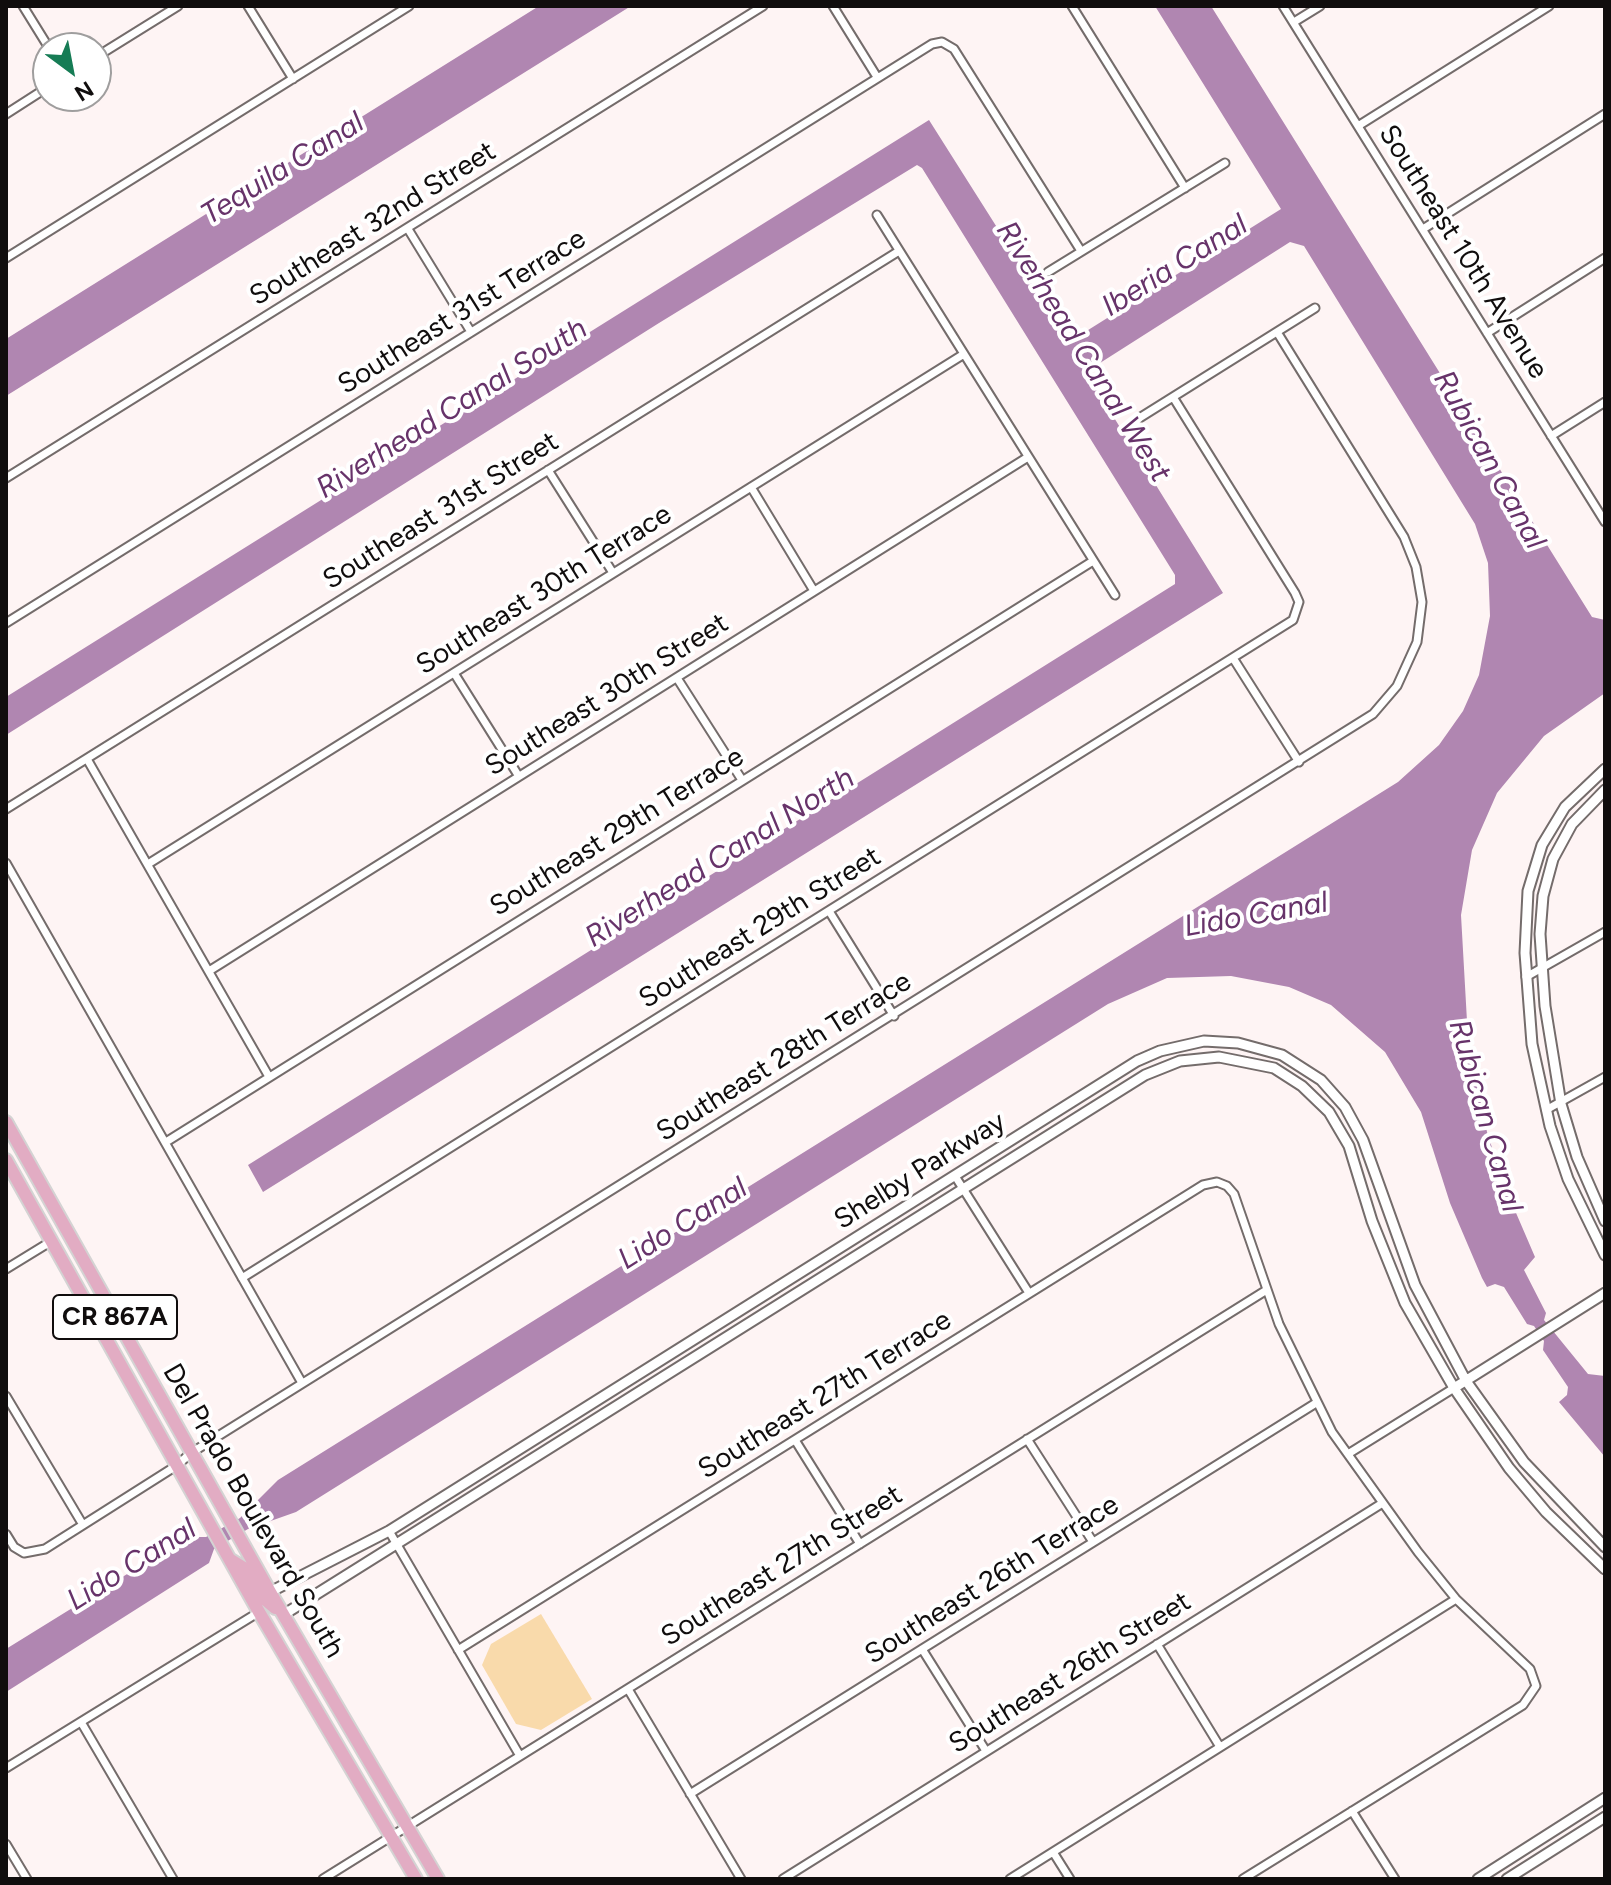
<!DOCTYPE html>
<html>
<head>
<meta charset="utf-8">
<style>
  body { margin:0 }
  #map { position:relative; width:1611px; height:1885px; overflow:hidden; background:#fef4f4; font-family:Figtree,sans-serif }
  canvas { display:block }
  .frame { position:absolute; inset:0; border:8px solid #100d0d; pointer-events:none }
  .north { position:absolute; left:32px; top:32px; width:80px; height:80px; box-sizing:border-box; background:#fff; border:2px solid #9f9e9e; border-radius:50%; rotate:148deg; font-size:22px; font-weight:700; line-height:32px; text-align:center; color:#100d0d }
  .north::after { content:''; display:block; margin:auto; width:28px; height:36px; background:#167c55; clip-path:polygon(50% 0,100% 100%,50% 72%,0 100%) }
</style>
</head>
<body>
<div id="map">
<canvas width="1611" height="1885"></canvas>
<div class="frame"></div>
<div class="north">N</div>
</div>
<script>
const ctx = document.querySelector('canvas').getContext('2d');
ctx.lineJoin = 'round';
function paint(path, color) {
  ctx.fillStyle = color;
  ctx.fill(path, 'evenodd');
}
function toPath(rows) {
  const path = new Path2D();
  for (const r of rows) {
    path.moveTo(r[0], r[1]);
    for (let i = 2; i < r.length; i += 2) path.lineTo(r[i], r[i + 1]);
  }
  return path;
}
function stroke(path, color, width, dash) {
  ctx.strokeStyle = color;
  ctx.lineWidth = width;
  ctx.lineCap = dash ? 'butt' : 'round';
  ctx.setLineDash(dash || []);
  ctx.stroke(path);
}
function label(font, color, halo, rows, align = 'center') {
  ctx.font = font + ' Figtree,sans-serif';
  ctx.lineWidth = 8;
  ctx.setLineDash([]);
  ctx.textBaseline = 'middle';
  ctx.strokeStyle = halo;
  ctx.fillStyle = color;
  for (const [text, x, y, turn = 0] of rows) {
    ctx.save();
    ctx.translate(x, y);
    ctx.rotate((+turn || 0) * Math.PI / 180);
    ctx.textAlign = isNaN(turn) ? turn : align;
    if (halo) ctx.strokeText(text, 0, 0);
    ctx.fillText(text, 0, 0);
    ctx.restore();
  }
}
paint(toPath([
  [541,1614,592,1699,541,1730,516,1724,482,1665,491,1644]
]), '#f9daab');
paint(toPath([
  [539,6,631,6,6,396,6,339],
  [1155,6,1211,6,1592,617,1605,620,1605,693,1544,736,1497,793,1472,850,1461,915,1468,1039,1487,1132,1504,1185,1535,1257,1524,1270,1546,1313,1544,1320,1588,1374,1605,1376,1605,1457,1559,1402,1567,1395,1568,1387,1543,1350,1544,1341,1534,1326,1527,1324,1504,1287,1495,1284,1487,1287,1482,1278,1450,1203,1421,1112,1385,1052,1331,1005,1289,987,1231,976,1167,978,1108,1004,296,1512,248,1529,214,1549,209,1563,6,1692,6,1649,187,1537,206,1537,240,1518,278,1480,1398,782,1439,745,1463,711,1479,675,1490,616,1488,563,1475,524,1304,246,1290,242,1089,370,1090,379,1223,593,263,1192,248,1165,1175,584,1175,575,922,168,917,165,659,323,6,735,6,697,929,120,1067,338,1077,337,1281,209]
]), '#b086b1');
const minor = toPath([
  [23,6,49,48],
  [248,6,293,79],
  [833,6,877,77],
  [1072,6,1185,188],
  [1283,6,1605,522],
  [1294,22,1320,6],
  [96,57,178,6],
  [6,114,48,87],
  [1358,126,1549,6],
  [877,215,1115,595],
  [408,229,471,332],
  [1423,229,1605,114],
  [6,258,409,6],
  [1048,272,1225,163],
  [1487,333,1605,258],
  [1141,417,1315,308],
  [1551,436,1605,402],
  [548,470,613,573],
  [6,478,763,6],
  [751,487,814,591],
  [6,623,932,44,942,42,954,49,1081,251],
  [1233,658,1299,762],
  [454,673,518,775],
  [677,678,742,780],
  [87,759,268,1075],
  [6,809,899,251],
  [6,863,302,1383],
  [148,864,964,354],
  [829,911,894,1016],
  [209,971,1028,457],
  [1526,977,1605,932],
  [1546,1110,1605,1077],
  [166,1142,1093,561],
  [955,1176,1029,1293],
  [6,1269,50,1242],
  [242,1278,1293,620,1299,602,1295,593,1173,397],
  [6,1396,83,1525],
  [1027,1439,1093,1542],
  [795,1440,860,1544],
  [1348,1454,1454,1388],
  [389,1531,520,1756],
  [6,1534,14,1547,24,1553,45,1549,176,1466,191,1453,1373,714,1397,686,1417,642,1422,602,1416,567,1404,537,1277,332],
  [1157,1644,1220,1747],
  [922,1649,986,1751],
  [458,1650,1203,1185,1217,1182,1227,1186,1234,1194,1279,1324,1332,1432,1418,1552,1456,1599,1530,1669,1536,1686,1523,1705,1243,1879],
  [628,1689,741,1879],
  [81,1722,173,1879],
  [6,1768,259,1612],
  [690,1794,1316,1403],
  [1352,1811,1395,1879],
  [6,1844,27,1879],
  [1053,1852,1070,1879],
  [323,1879,1265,1291],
  [783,1879,1381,1504],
  [1010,1879,1456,1599]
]);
const tertiary = toPath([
  [1605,769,1565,807,1542,845,1528,891,1525,953,1532,1044,1550,1126,1568,1179,1605,1255],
  [1605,790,1572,824,1553,859,1543,896,1540,934,1545,1006,1561,1104,1577,1157,1605,1221],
  [1454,1388,1605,1293],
  [270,1592,389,1531,1137,1061,1160,1051,1204,1041,1238,1043,1282,1055,1321,1080,1345,1107,1363,1140,1415,1285,1466,1381,1524,1462,1605,1547],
  [283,1615,1145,1075,1180,1061,1219,1057,1274,1068,1302,1086,1329,1112,1349,1146,1372,1221,1405,1303,1454,1388,1509,1468,1546,1512,1605,1569],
  [1478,1879,1605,1798],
  [1507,1879,1605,1817]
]);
const primary = toPath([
  [6,1122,270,1592,438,1879],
  [6,1160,259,1612,416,1879],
  [231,1560,244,1568,262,1597,275,1608]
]);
stroke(minor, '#746c6b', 11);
stroke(tertiary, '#746c6b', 13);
stroke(primary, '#d4d3d3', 16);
stroke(minor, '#fff', 7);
stroke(tertiary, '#fff', 9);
stroke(primary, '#e2acc3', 12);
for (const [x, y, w] of [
  [115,1317,124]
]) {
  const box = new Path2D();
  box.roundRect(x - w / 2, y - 22, w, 44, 6);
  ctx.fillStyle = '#fff';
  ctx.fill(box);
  stroke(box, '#100d0d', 2);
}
label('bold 26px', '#100d0d', null, [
  ["CR 867A",115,1317]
]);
label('28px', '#100d0d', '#fff', [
  ["Southeast 32nd Street",373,224,-32],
  ["Southeast 10th Avenue",1463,252,58],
  ["Southeast 31st Terrace",462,312,-32],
  ["Southeast 31st Street",441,511,-32],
  ["Southeast 30th Terrace",544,590,-32],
  ["Southeast 30th Street",607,695,-32],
  ["Southeast 29th Terrace",617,832,-32],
  ["Southeast 29th Street",760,928,-32],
  ["Southeast 28th Terrace",784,1057,-32],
  ["Shelby Parkway",920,1171,-32],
  ["Southeast 27th Terrace",825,1395,-32],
  ["Del Prado Boulevard South",253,1511,60],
  ["Southeast 27th Street",782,1566,-32],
  ["Southeast 26th Terrace",992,1580,-32],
  ["Southeast 26th Street",1070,1673,-32]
]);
label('italic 30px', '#67336a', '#fff', [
  ["Tequila Canal",283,169,-32],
  ["Iberia Canal",1175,266,-32],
  ["Riverhead Canal West",1083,352,58],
  ["Riverhead Canal South",452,409,-32],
  ["Rubican Canal",1489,460,61],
  ["Riverhead Canal North",720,858,-32],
  ["Lido Canal",1256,915,-10],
  ["Rubican Canal",1485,1116,74],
  ["Lido Canal",683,1224,-32],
  ["Lido Canal",132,1565,-32]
]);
</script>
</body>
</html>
